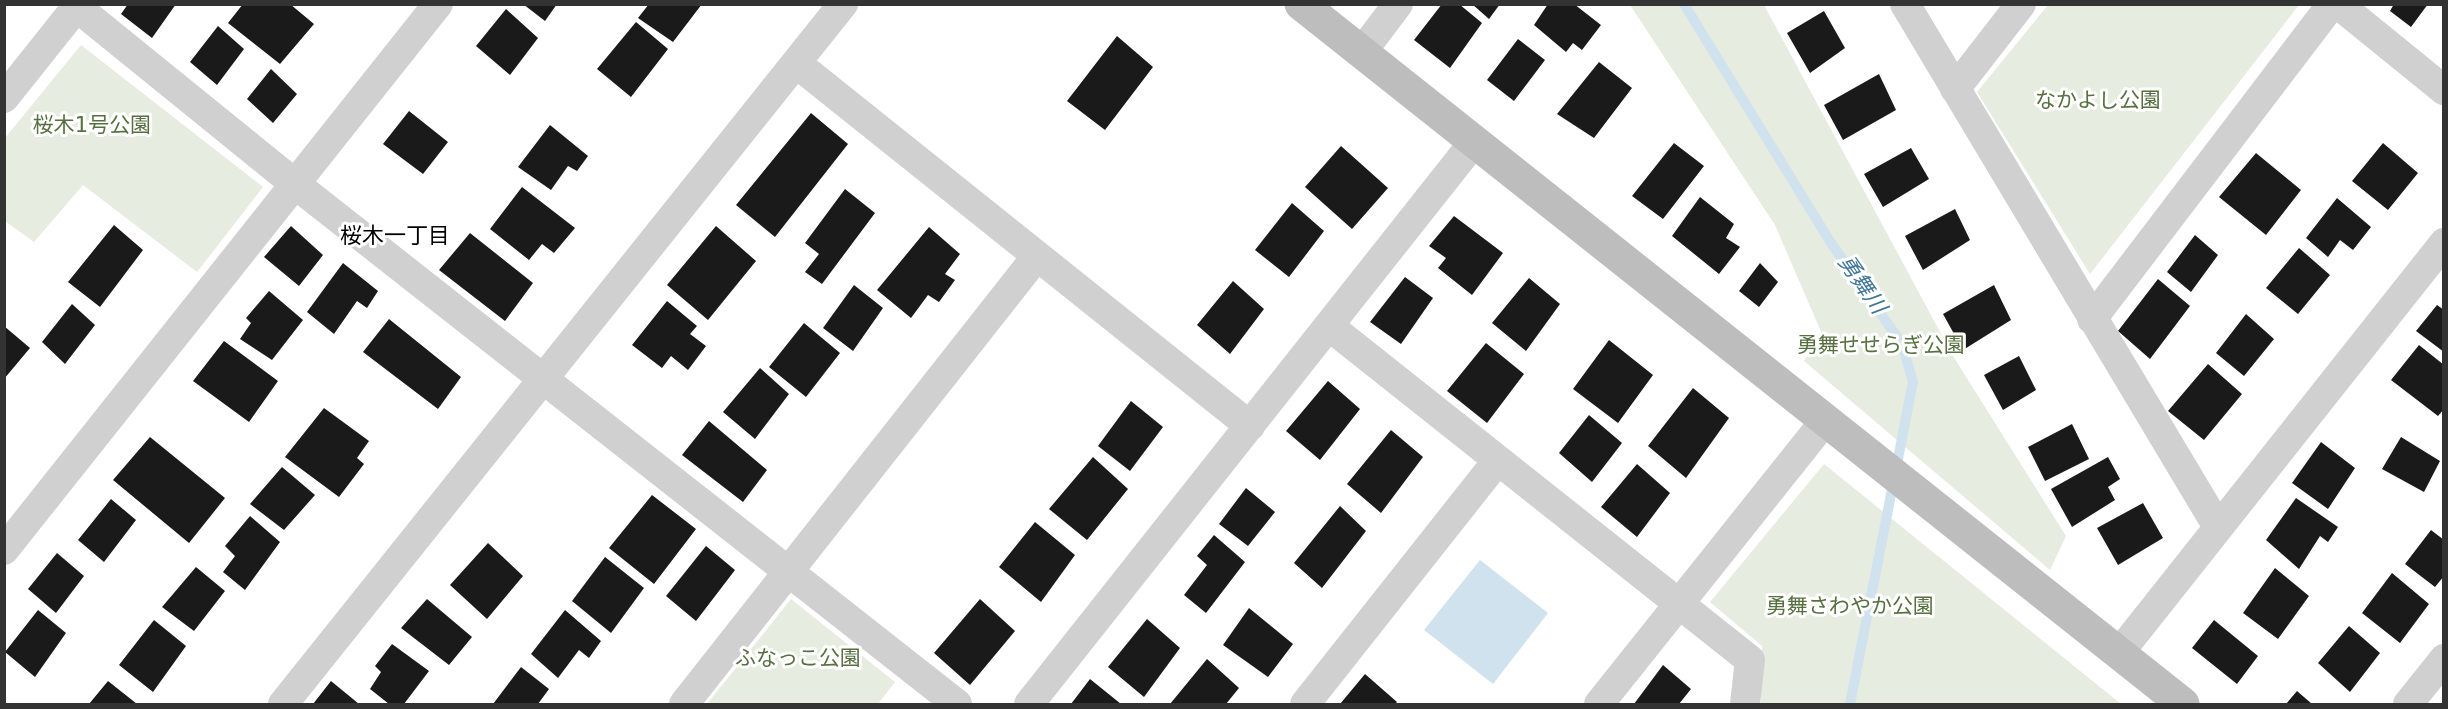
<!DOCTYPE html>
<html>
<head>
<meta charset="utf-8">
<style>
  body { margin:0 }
  #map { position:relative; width:2448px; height:709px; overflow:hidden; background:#fff; font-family:"DejaVu Sans",sans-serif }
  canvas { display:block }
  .frame { position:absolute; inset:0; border:6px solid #333; pointer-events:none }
</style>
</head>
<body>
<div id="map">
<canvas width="2448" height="709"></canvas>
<div class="frame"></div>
</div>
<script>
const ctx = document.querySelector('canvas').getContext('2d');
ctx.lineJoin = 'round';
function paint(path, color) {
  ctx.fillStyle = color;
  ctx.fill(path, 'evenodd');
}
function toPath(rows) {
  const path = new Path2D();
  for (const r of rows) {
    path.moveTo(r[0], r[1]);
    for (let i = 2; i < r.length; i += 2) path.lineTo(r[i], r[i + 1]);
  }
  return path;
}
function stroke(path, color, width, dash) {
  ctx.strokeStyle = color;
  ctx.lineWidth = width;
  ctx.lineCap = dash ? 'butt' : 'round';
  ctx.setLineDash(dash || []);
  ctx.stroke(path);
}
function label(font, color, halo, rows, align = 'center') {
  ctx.font = font + ' "DejaVu Sans","Noto Sans JP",sans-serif';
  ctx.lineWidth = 6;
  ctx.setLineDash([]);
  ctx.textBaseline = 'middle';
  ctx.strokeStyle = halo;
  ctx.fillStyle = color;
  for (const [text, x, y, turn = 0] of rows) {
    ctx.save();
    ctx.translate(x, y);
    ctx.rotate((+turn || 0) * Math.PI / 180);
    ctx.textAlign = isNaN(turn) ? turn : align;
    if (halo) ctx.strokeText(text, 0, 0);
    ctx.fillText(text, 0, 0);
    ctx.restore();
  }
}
paint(toPath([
  [1630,5,1764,5,1953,356,2066,536,2050,570,1804,361,1822,334,1775,225],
  [2048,5,2299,5,2090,274,1977,92],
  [81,45,263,187,197,272,83,185,34,242,5,221,5,138],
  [1824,464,2121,704,1761,704,1762,646,1710,602],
  [791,599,895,682,878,704,707,704]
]), '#e6ecdf');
paint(toPath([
  [1480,560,1548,613,1493,684,1424,630]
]), '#cfe2ee');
stroke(toPath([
  [1684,4,1831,243,1902,344,1913,382,1850,704]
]), '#cfe2ee', 10);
paint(toPath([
  [128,4,176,4,152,38,121,14],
  [243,4,290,4,314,24,280,64,228,23],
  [523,4,557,4,545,21],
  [649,4,702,4,673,42,638,18],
  [1442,4,1459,4,1482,23,1450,68,1414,40],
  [1472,4,1500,4,1489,19],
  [1548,4,1574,4,1601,25,1582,50,1573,43,1566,52,1534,25],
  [2394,4,2428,4,2411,27,2390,11],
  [506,9,538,38,510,75,476,46],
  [1824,11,1845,48,1810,73,1787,33],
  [636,22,668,49,631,97,597,69],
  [218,26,244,49,217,85,190,62],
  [1117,36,1153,67,1105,130,1067,101],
  [1518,39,1545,60,1514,101,1487,80],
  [1599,62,1632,88,1594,138,1557,114],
  [271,69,297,94,273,123,247,99],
  [1879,74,1896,110,1843,140,1824,105],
  [409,111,448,142,423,174,383,144],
  [811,113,848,144,775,237,736,205],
  [550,125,588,156,577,171,568,166,551,190,518,167],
  [1674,143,1704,166,1663,219,1632,196],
  [2383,143,2418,173,2388,210,2352,181],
  [1341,146,1388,188,1352,229,1305,187],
  [1911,148,1929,179,1883,207,1864,174],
  [2256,153,2301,190,2266,235,2219,197],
  [522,187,575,228,554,253,542,244,529,260,490,229],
  [845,189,875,213,822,284,805,272,819,254,805,243],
  [1700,197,1734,224,1726,238,1740,247,1719,274,1672,236],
  [2337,198,2371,227,2353,250,2340,240,2328,257,2306,238],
  [1292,203,1324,231,1289,277,1255,250],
  [1955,209,1970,240,1923,270,1905,236],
  [1454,216,1503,253,1472,295,1438,268,1446,258,1429,246],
  [114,225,143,250,100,307,68,282],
  [291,226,323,255,299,286,264,257],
  [716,226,756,261,708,320,667,285],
  [929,227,960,254,945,274,955,280,939,302,928,295,911,318,877,290],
  [470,233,533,283,505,321,439,270],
  [2195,235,2218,255,2191,292,2167,272],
  [2299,248,2330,275,2298,314,2266,288],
  [343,263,378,291,367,308,357,301,334,334,307,312],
  [1760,263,1778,282,1759,307,1739,291],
  [1405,277,1433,298,1401,344,1370,322],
  [1529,278,1560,304,1526,351,1492,323],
  [2158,279,2190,306,2150,359,2118,331],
  [1233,281,1264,309,1230,354,1197,325],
  [854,285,883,308,853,351,823,328],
  [1994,285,2011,320,1963,350,1943,314],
  [269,291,303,320,272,360,240,339,251,323,246,318],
  [667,301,697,326,690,334,706,346,688,370,671,356,662,368,632,345],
  [72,304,95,325,65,364,42,342],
  [2437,305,2444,310,2444,352,2416,331],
  [2246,314,2274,339,2244,376,2216,353],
  [389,319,461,377,438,409,363,352],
  [804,323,840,353,806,397,769,367],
  [4,326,30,348,4,379],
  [1609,340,1653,375,1618,423,1573,389],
  [224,341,278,381,249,422,193,381],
  [1486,343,1524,374,1487,423,1447,391],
  [2419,345,2444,365,2444,409,2438,416,2391,380],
  [2019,356,2036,390,2003,410,1984,375],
  [2208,364,2242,394,2204,440,2168,411],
  [760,368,789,394,755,439,723,412],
  [1328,381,1360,409,1320,460,1286,431],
  [1693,388,1729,418,1686,478,1648,446],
  [1131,401,1163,427,1130,471,1098,446],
  [324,408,369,441,357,458,364,464,339,497,285,457],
  [1589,415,1622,443,1592,482,1559,453],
  [709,421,767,470,743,502,682,455],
  [2072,424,2089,459,2045,481,2028,447],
  [1391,430,1423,457,1381,513,1347,484],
  [150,437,225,498,189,543,113,480],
  [2401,437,2440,461,2424,492,2382,469],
  [2321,442,2355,468,2328,509,2292,483],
  [1093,457,1128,489,1087,540,1049,509],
  [2108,457,2120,479,2108,487,2115,500,2072,527,2051,489],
  [1637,464,1670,493,1637,537,1601,507],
  [282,467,315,495,284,530,250,504],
  [1246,488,1275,512,1248,546,1219,524],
  [652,495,696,529,654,584,609,548],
  [2296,498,2338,527,2328,542,2320,536,2299,569,2266,540],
  [111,499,136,520,104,562,78,540],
  [2143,503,2163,538,2118,565,2097,528],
  [1340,506,1366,531,1322,588,1294,563],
  [250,516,280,542,245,590,223,572,235,556,225,546],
  [1035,522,1075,555,1041,602,999,567],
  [2431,530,2444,540,2444,576,2435,587,2405,564],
  [1214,535,1245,562,1206,613,1184,595,1207,565,1197,556],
  [488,543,523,576,487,619,450,585],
  [706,546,735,570,696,621,666,596],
  [57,553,84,576,56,613,28,589],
  [605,557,644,588,611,633,572,601],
  [196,567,225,591,194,631,162,607],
  [2275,568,2309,596,2278,639,2243,613],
  [2392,573,2429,604,2400,643,2362,613],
  [427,599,472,637,449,665,401,628],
  [980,599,1015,631,970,685,934,653],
  [1249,608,1293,644,1268,677,1223,645],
  [38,610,66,633,35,677,5,652],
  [565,610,601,641,589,658,579,650,558,678,531,654],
  [1147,619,1180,648,1144,697,1108,667],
  [154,620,186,646,153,692,119,665],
  [2214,620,2258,656,2237,684,2192,648],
  [2349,626,2380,653,2350,692,2318,663],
  [392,644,429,671,404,704,389,704,370,689,381,672,375,666],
  [1207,659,1239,688,1226,704,1170,704],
  [1663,665,1691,689,1679,704,1634,704],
  [521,667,549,689,538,704,493,704],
  [1365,674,1397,702,1395,704,1340,704],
  [1090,679,1121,704,1071,704],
  [108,681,137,704,89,704],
  [331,681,359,704,313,704],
  [2297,691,2312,704,2286,704]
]), '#1a1a1a');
stroke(toPath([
  [73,4,295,184,957,704],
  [1905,4,2218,527],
  [2338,4,2444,90],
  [1361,53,1398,4],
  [796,63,1250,426],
  [1955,89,2021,4],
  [4,98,79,4],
  [2092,319,2332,4],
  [1329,326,1750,660,1745,704],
  [4,550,438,4],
  [2119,653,2444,243],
  [283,704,843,4],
  [684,704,1037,256],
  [1029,704,1474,142],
  [1305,704,1498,460],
  [1599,704,1824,422],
  [2408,704,2444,659]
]), '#d0d0d0', 30);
stroke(toPath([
  [1301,4,2183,704]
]), '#bdbdbd', 33);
label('21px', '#56703f', '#fff', [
  ["なかよし公園",2098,102],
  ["桜木1号公園",92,127],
  ["勇舞せせらぎ公園",1881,347],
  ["勇舞さわやか公園",1850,608],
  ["ふなっこ公園",798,660]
]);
label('22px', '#000', '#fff', [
  ["桜木一丁目",395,237]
]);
label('italic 22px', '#3f7597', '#fff', [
  ["勇舞川",1861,285,55]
]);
</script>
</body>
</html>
